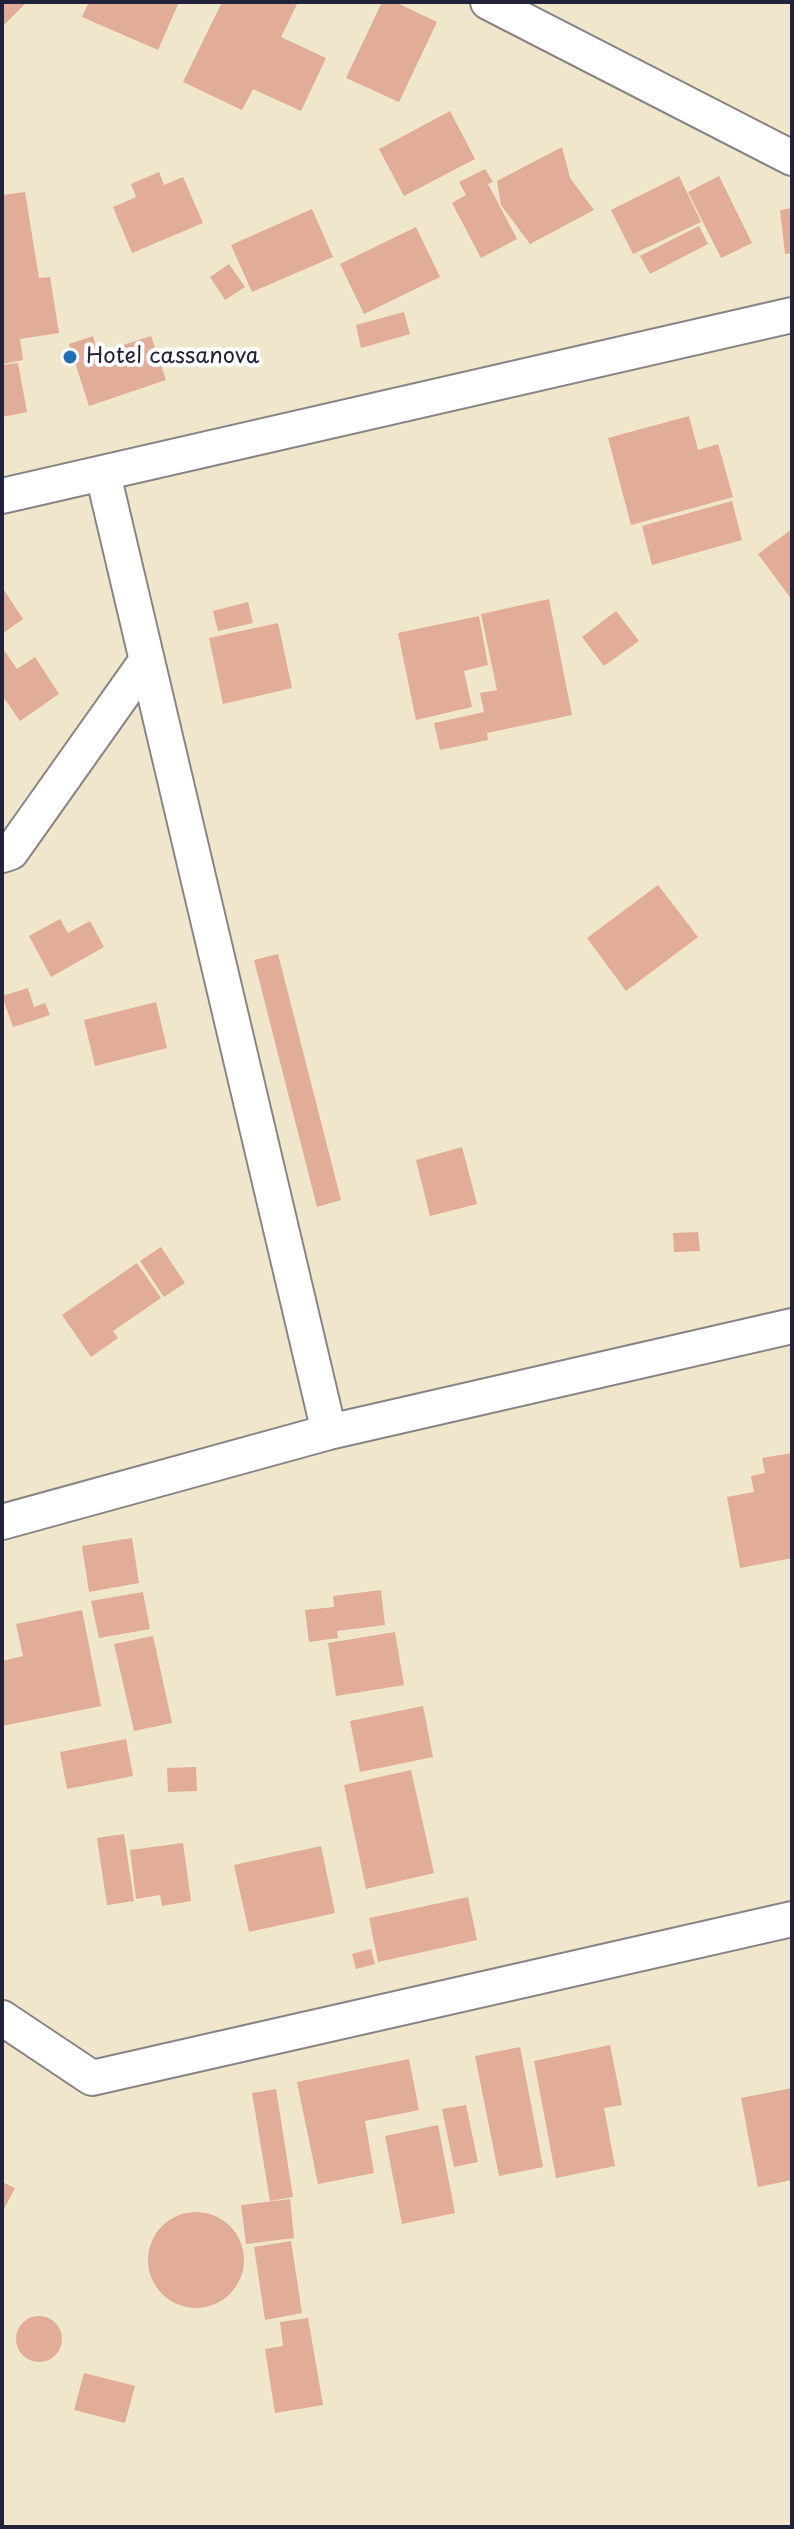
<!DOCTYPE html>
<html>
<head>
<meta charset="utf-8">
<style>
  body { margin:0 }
  #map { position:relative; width:794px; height:2529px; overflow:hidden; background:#efe6cb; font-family:"Playpen Sans",sans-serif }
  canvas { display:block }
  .frame { position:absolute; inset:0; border:4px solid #22223b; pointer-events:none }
</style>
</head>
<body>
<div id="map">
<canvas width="794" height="2529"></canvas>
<div class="frame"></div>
</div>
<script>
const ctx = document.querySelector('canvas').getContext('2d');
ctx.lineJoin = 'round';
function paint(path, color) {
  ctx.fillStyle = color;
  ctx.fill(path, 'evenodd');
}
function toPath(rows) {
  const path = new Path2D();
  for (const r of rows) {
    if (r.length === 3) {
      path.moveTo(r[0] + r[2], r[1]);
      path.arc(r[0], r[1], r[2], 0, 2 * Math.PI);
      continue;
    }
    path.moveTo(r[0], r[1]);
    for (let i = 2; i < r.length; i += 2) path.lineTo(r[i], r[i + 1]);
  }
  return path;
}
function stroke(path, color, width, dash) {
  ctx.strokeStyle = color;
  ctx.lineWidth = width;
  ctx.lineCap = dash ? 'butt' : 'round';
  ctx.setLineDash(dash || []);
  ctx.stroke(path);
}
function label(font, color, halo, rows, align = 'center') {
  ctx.font = font + ' "Playpen Sans",sans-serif';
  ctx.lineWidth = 8;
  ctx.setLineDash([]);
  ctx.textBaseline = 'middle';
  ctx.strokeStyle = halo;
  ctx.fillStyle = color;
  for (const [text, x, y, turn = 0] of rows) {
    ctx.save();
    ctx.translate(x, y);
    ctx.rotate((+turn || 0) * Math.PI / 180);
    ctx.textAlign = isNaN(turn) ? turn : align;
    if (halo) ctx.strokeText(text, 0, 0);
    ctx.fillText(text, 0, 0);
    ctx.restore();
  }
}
paint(toPath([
  [2,2,27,2,2,27],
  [89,2,179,2,158,50,82,17],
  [222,2,298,2,281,37,326,58,301,111,253,89,242,110,183,82],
  [382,2,395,2,437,22,399,102,346,78],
  [450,111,475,159,404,196,379,149],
  [562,147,570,178,594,210,530,244,501,205,497,181],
  [485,169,493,182,488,184,517,239,481,258,452,203,466,195,459,182],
  [159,172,164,185,183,177,203,223,132,253,113,207,136,197,131,184],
  [679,176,701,222,633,254,611,210],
  [719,176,752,243,721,258,688,192],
  [25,192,39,278,50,277,59,333,20,339,23,360,2,364,2,195],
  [792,208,792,253,785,254,780,210],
  [312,209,333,257,252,292,231,245],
  [699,226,708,244,650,274,640,256],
  [416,227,440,277,364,314,340,264],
  [229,264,245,287,225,300,210,277],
  [404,312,410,334,361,348,356,325],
  [93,336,98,353,151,336,166,380,89,406,69,344],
  [18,363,27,412,2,417,2,365],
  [689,416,698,450,718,444,733,497,631,525,608,438],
  [732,501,742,540,652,565,642,526],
  [792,529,792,600,758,554],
  [2,587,23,619,2,634],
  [549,599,572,715,487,733,488,740,440,750,434,723,484,712,480,693,497,690,481,614],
  [248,602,253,623,218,631,213,611],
  [616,611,639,641,604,666,582,637],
  [479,616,488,665,464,671,472,707,416,720,398,633],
  [278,623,292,688,223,704,209,638],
  [2,647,17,669,35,657,59,694,20,721,2,695],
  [658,885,698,937,626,991,587,938],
  [60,919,68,933,90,921,104,947,51,977,29,936],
  [278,954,341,1200,317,1207,254,960],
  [28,988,34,1007,45,1003,50,1015,13,1027,2,996],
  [156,1002,167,1048,95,1066,84,1020],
  [462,1147,477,1204,430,1216,416,1160],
  [698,1232,700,1251,674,1252,673,1233],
  [161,1247,185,1283,164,1297,140,1261],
  [137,1263,161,1298,113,1331,118,1338,91,1357,62,1315],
  [792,1453,792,1558,740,1568,727,1497,754,1492,751,1476,765,1473,762,1458],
  [132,1538,139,1583,89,1592,82,1546],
  [381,1590,385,1625,337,1631,338,1638,309,1642,305,1610,334,1607,333,1596],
  [143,1592,150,1629,99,1638,91,1601],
  [82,1610,101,1706,2,1726,2,1661,23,1656,16,1624],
  [395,1632,404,1685,336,1696,328,1643],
  [153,1636,172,1723,134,1731,114,1644],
  [423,1706,433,1757,360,1772,350,1721],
  [126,1739,133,1776,67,1789,60,1752],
  [196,1767,197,1791,168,1792,167,1768],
  [411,1770,434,1873,366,1889,344,1785],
  [124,1834,134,1901,107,1905,97,1838],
  [183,1843,191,1901,162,1906,160,1895,136,1899,130,1850],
  [321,1846,335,1913,249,1932,234,1865],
  [468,1897,477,1940,378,1962,369,1918],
  [371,1949,375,1964,356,1969,352,1954],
  [610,2045,622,2105,604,2108,615,2166,556,2178,534,2061],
  [520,2047,543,2167,499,2176,475,2056],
  [409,2059,419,2110,365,2121,374,2173,318,2184,297,2082],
  [792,2088,792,2180,758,2187,741,2098],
  [276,2089,293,2197,270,2201,252,2093],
  [466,2105,478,2162,454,2167,442,2109],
  [438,2125,455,2213,402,2224,385,2136],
  [2,2182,15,2188,2,2213],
  [290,2199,294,2238,246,2244,241,2205],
  [196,2260,48],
  [291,2241,302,2313,265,2320,254,2247],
  [39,2339,23],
  [308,2318,323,2405,275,2413,265,2349,283,2346,280,2322],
  [84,2373,135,2386,125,2423,74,2410]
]), '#e1ad98');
const minor = toPath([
  [488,2,792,158],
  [103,474,329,1432],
  [2,496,792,315],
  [2,855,11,852,147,660],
  [2,1522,329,1432,792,1326],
  [2,2018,92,2078,792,1919]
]);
stroke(minor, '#888483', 38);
stroke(minor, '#fff', 34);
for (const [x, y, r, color] of [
  [70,357,8,"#1f6fb2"]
]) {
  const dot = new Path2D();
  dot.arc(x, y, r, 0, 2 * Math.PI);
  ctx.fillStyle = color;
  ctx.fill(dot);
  stroke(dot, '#fff', 3);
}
label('22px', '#22223b', '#fff', [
  ["Hotel cassanova",86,357]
], 'left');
</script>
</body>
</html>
